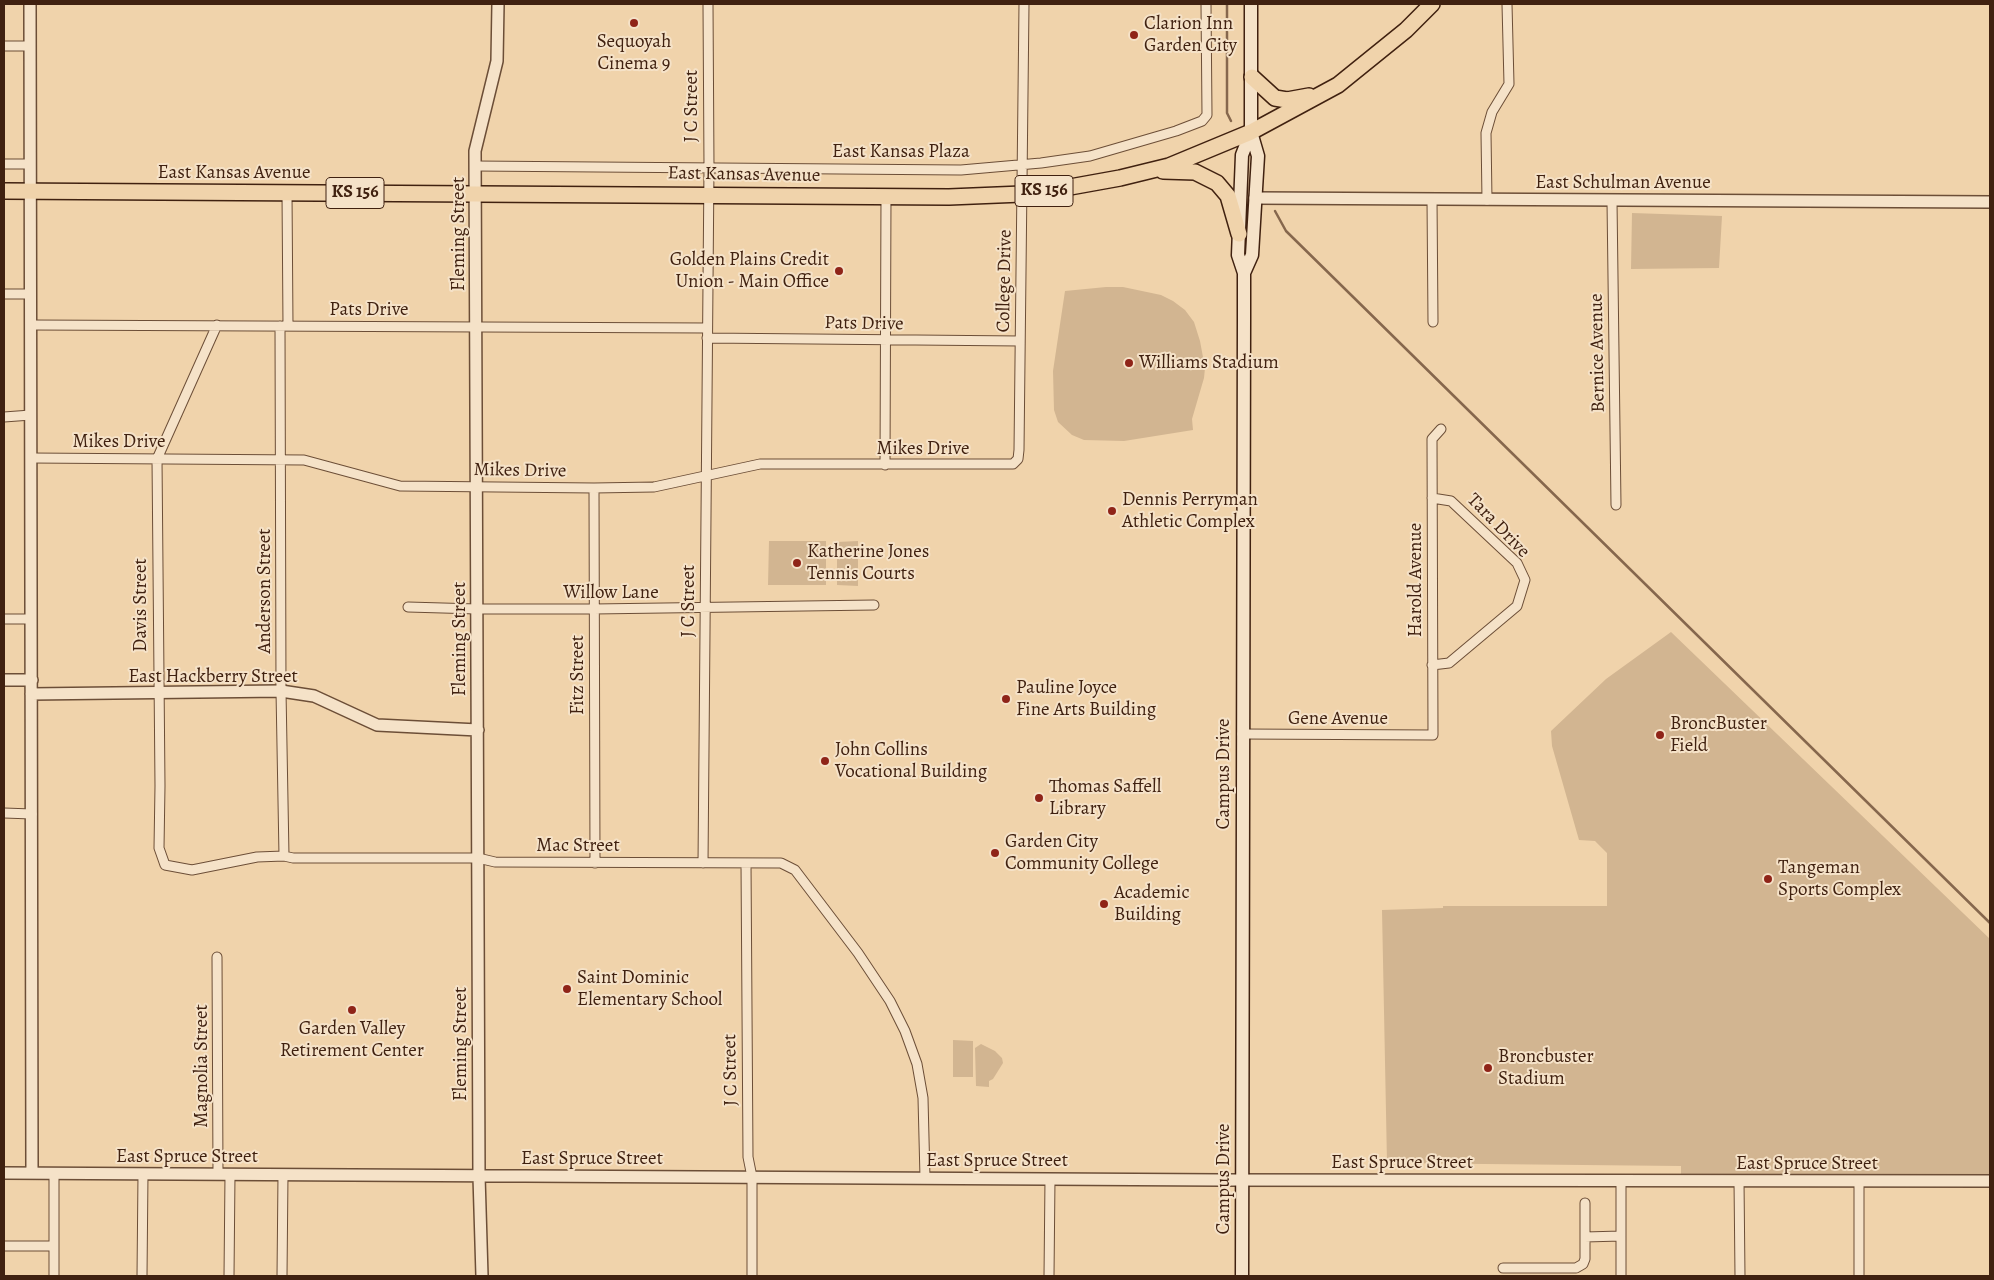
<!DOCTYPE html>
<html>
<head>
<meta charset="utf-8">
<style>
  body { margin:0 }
  #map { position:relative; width:1994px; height:1280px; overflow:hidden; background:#f0d3ab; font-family:Alegreya,serif }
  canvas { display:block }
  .frame { position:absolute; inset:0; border:5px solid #402110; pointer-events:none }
</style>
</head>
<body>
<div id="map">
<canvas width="1994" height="1280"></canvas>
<div class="frame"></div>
</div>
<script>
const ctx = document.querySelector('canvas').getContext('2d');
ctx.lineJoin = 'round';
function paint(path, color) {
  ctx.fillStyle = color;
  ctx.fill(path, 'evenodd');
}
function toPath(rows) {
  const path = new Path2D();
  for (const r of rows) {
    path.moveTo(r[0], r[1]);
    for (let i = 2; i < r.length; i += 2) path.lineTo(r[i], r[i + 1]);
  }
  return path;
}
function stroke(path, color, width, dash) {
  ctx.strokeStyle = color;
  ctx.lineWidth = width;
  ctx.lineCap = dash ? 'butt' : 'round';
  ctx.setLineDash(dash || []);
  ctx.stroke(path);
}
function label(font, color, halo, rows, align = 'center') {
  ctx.font = font + ' Alegreya,serif';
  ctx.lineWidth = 4;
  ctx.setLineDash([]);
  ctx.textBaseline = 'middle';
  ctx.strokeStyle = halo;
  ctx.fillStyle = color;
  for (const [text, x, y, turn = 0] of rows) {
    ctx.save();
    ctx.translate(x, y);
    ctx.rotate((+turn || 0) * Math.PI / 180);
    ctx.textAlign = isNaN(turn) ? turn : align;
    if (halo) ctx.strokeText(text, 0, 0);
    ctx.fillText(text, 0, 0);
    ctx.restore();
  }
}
paint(toPath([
  [1632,213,1722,216,1719,268,1631,269],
  [1106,287,1123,287,1161,295,1173,301,1185,310,1194,322,1200,341,1205,368,1204,378,1192,419,1193,430,1124,441,1084,440,1072,435,1058,422,1054,410,1053,371,1065,291],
  [769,541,826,541,826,585,768,585],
  [858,541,858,586,837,585,837,542],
  [1671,632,1990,939,1990,1176,1681,1174,1681,1166,1387,1163,1382,910,1443,908,1443,906,1607,906,1607,853,1595,841,1579,840,1552,746,1551,731,1606,679],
  [953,1040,973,1041,973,1077,953,1077],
  [981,1044,995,1051,1002,1058,1003,1063,993,1079,989,1081,989,1087,976,1086,975,1048]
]), '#d2b591');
stroke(toPath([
  [1227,4,1227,113,1231,121],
  [1275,211,1286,231,1990,923]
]), '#86674d', 2.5);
const minor = toPath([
  [4,46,30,46],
  [4,164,30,164],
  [475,166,961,170,1041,163,1090,156,1176,131,1202,121,1207,115,1206,4],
  [287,193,288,326],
  [1432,199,1433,322],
  [1487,200,1486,133,1492,112,1509,84,1507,4],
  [1612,201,1616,505],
  [4,294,31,294],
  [32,325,707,328],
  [217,325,157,459,160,786,159,848,165,865,192,870,257,857,284,856,293,858,478,858,495,862,781,863,795,870,858,953,890,1001,905,1031,917,1064,923,1098,925,1178],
  [280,326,281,691,284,856],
  [707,338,1020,341],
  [4,417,31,415],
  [31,458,304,460,400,486,594,488,654,487,760,464,1013,464,1018,459,1019,450,1024,4],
  [885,465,886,196],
  [594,488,595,863],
  [408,607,477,609,594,609,874,605],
  [4,619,31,619],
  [1432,665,1449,663,1517,606,1525,580,1517,563,1451,501,1432,498],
  [1242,734,1433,735,1432,439,1441,429],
  [4,813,32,814],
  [703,863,709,167,708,4],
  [746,863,748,1157,752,1177,752,1276],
  [217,957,218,1174],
  [54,1173,54,1276],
  [1739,1181,1740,1276],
  [1859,1181,1859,1276],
  [1585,1203,1585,1237,1621,1236],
  [4,1246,54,1246],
  [1503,1268,1576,1268,1583,1264,1585,1259,1585,1237],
  [142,1276,143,1174],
  [229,1276,230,1175],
  [282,1276,283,1175],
  [1049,1276,1050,1179],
  [1621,1276,1621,1181]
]);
const tertiary = toPath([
  [30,4,32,1173],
  [1255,198,1990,202],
  [4,680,32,680],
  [31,694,281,691,314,696,377,725,478,730],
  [4,1173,1221,1180,1990,1181],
  [482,1276,479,1176,475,151,497,61,498,4]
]);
const secondary = toPath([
  [1244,273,1252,255,1258,156,1251,132,1251,4],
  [1242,1276,1244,318,1244,273,1238,255,1242,155,1251,132]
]);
const primary = toPath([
  [1252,77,1275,98,1287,100,1309,96],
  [1163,171,1195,172,1217,183,1228,196,1239,234],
  [4,191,949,197,1022,194,1059,189,1120,178,1169,166,1251,132,1338,85,1406,30,1432,4]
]);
stroke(minor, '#6c4e37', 11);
stroke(tertiary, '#6c4e37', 14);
stroke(secondary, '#402110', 15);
stroke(primary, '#402110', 18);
stroke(minor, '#f5e2c8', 9);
stroke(tertiary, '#f5e2c8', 11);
stroke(secondary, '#f5e2c8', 12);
stroke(primary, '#f0d3ab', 15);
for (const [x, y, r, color] of [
  [634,23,5,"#8f2418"],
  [1134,35,5,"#8f2418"],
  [839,271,5,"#8f2418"],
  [1129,363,5,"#8f2418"],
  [1112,511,5,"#8f2418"],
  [797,563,5,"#8f2418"],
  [1006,699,5,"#8f2418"],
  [1660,735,5,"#8f2418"],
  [825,761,5,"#8f2418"],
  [1039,798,5,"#8f2418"],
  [995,853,5,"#8f2418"],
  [1768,879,5,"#8f2418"],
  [1104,904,5,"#8f2418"],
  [567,989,5,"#8f2418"],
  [352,1010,5,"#8f2418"],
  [1488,1068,5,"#8f2418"]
]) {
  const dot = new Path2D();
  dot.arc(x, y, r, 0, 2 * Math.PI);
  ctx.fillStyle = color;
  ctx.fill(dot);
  stroke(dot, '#f5e2c8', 2);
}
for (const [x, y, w] of [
  [1044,191,58],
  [355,193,58]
]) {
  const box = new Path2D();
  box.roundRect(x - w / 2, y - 15.5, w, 31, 4);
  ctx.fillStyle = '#f5e2c8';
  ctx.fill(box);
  stroke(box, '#402110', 1);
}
label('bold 18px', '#402110', null, [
  ["KS 156",1044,191],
  ["KS 156",355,193]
]);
label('19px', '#402110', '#f5e2c8', [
  ["Clarion Inn",1144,24],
  ["Garden City",1144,46],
  ["Sequoyah",634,42,"center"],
  ["Cinema 9",634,64,"center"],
  ["Golden Plains Credit",829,260,"right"],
  ["Union - Main Office",829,282,"right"],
  ["Williams Stadium",1139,363],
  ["Dennis Perryman",1122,500],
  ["Athletic Complex",1122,522],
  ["Katherine Jones",807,552],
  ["Tennis Courts",807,574],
  ["Pauline Joyce",1016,688],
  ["Fine Arts Building",1016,710],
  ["BroncBuster",1670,724],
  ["Field",1670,746],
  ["John Collins",835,750],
  ["Vocational Building",835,772],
  ["Thomas Saffell",1049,787],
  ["Library",1049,809],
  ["Garden City",1005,842],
  ["Community College",1005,864],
  ["Tangeman",1778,868],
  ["Sports Complex",1778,890],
  ["Academic",1114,893],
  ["Building",1114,915],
  ["Saint Dominic",577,978],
  ["Elementary School",577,1000],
  ["Garden Valley",352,1029,"center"],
  ["Retirement Center",352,1051,"center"],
  ["Broncbuster",1498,1057],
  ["Stadium",1498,1079]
], 'left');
label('19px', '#402110', '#f5e2c8', [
  ["J C Street",692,106,-90],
  ["East Kansas Plaza",901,152],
  ["East Kansas Avenue",234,173],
  ["East Kansas Avenue",744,175,1],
  ["East Schulman Avenue",1623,183],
  ["Fleming Street",459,234,-90],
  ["College Drive",1005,281,-89],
  ["Pats Drive",369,310],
  ["Pats Drive",864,324,1],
  ["Bernice Avenue",1598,353,-91],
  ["Mikes Drive",119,442],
  ["Mikes Drive",923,449],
  ["Mikes Drive",520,471,1],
  ["Tara Drive",1498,526,46],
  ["Harold Avenue",1416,580,-90],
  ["Anderson Street",265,591,-90],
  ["Willow Lane",611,593],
  ["J C Street",689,601,-90],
  ["Davis Street",141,605,-90],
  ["Fleming Street",460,639,-90],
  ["Fitz Street",578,675,-90],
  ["East Hackberry Street",213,677],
  ["Gene Avenue",1338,719],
  ["Campus Drive",1224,774,-90],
  ["Mac Street",578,846],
  ["Fleming Street",461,1044,-90],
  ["Magnolia Street",202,1066,-90],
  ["J C Street",731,1070,-91],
  ["East Spruce Street",187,1157],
  ["East Spruce Street",592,1159],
  ["East Spruce Street",997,1161],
  ["East Spruce Street",1402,1163],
  ["East Spruce Street",1807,1164],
  ["Campus Drive",1224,1179,-90]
]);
</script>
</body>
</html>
